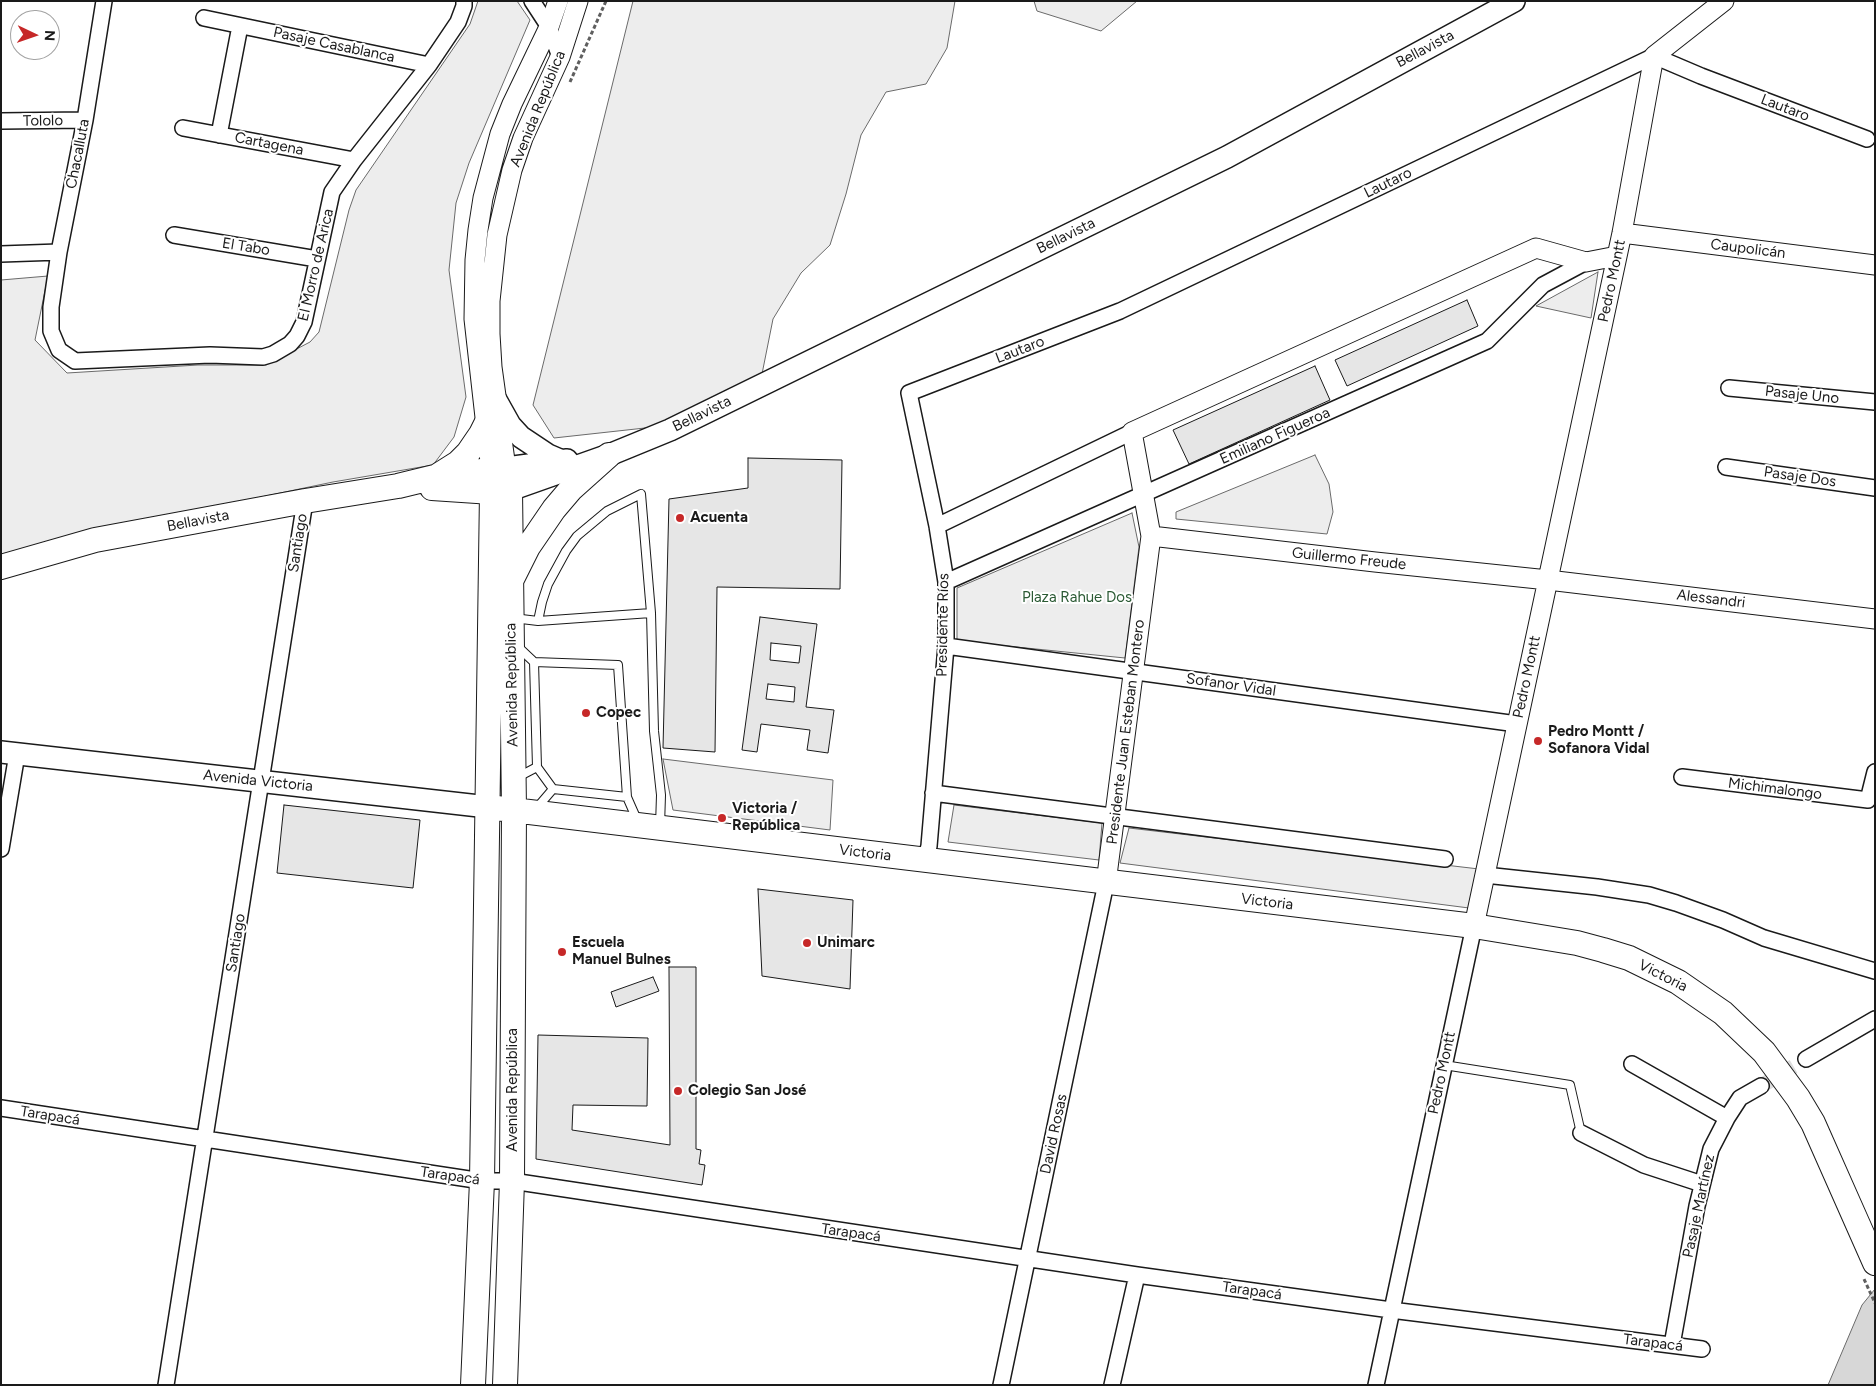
<!DOCTYPE html>
<html>
<head>
<meta charset="utf-8">
<style>
  body { margin:0 }
  #map { position:relative; width:1876px; height:1386px; overflow:hidden; background:#fff; font-family:Figtree,sans-serif }
  canvas { display:block }
  .frame { position:absolute; inset:0; border:2px solid #1a1a1a; pointer-events:none }
  .north { position:absolute; left:10px; top:10px; width:50px; height:50px; box-sizing:border-box; background:#fff; border:1px solid #a3a3a3; border-radius:50%; rotate:93deg; font-size:14px; font-weight:700; line-height:20px; text-align:center; color:#1a1a1a }
  .north::after { content:''; display:block; margin:auto; width:18px; height:22px; background:#c62828; clip-path:polygon(50% 0,100% 100%,50% 72%,0 100%) }
</style>
</head>
<body>
<div id="map">
<canvas width="1876" height="1386"></canvas>
<div class="frame"></div>
<div class="north">N</div>
</div>
<script>
const ctx = document.querySelector('canvas').getContext('2d');
ctx.lineJoin = 'round';
function paint(path, color) {
  ctx.fillStyle = color;
  ctx.fill(path, 'evenodd');
}
function toPath(rows) {
  const path = new Path2D();
  for (const r of rows) {
    path.moveTo(r[0], r[1]);
    for (let i = 2; i < r.length; i += 2) path.lineTo(r[i], r[i + 1]);
  }
  return path;
}
function stroke(path, color, width, dash) {
  ctx.strokeStyle = color;
  ctx.lineWidth = width;
  ctx.lineCap = dash ? 'butt' : 'round';
  ctx.setLineDash(dash || []);
  ctx.stroke(path);
}
function label(font, color, halo, rows, align = 'center') {
  ctx.font = font + ' Figtree,sans-serif';
  ctx.lineWidth = 4;
  ctx.setLineDash([]);
  ctx.textBaseline = 'middle';
  ctx.strokeStyle = halo;
  ctx.fillStyle = color;
  for (const [text, x, y, turn = 0] of rows) {
    ctx.save();
    ctx.translate(x, y);
    ctx.rotate((+turn || 0) * Math.PI / 180);
    ctx.textAlign = isNaN(turn) ? turn : align;
    if (halo) ctx.strokeText(text, 0, 0);
    ctx.fillText(text, 0, 0);
    ctx.restore();
  }
}
const built = toPath([
  [478,1,517,1,530,20,469,163,456,203,449,270,466,397,454,437,433,465,333,482,98,531,1,559,1,280,48,276,35,340,67,373,198,365,266,365,310,342,319,332,349,210,356,190,470,24,478,1],
  [633,1,955,1,947,48,926,84,886,92,861,135,846,194,830,245,801,273,773,319,762,374,654,427,554,438,533,405,633,1],
  [1034,1,1137,1,1101,31,1037,11,1034,1],
  [1598,272,1591,318,1536,306,1598,272],
  [1315,455,1329,484,1333,512,1327,534,1176,519,1176,512,1315,455],
  [1132,513,1139,547,1125,658,957,641,957,588,1132,513],
  [663,759,833,780,830,830,673,810,663,759],
  [954,805,1102,823,1099,860,948,842,954,805],
  [1129,828,1479,869,1469,908,1120,863,1129,828]
]);
paint(built, '#ededed');
stroke(built, '#6a6a6a', 1);
const water = toPath([
  [1875,1289,1875,1385,1828,1385,1862,1305,1875,1289]
]);
paint(water, '#d7d7d7');
stroke(water, '#6a6a6a', 1);
const building = toPath([
  [1467,300,1478,326,1347,386,1335,360,1467,300],
  [1315,366,1330,400,1189,464,1173,430,1315,366],
  [748,458,842,460,840,589,717,587,715,752,663,748,669,499,748,488,748,458],
  [760,617,817,624,806,707,834,710,828,753,807,750,810,730,761,724,757,752,742,750,760,617],
  [771,643,801,646,799,663,770,660,771,643],
  [768,684,795,687,794,702,766,699,768,684],
  [284,805,420,820,413,888,277,873,284,805],
  [758,889,853,900,850,989,762,976,758,889],
  [669,967,696,967,696,1149,701,1150,699,1164,705,1165,702,1185,536,1159,538,1035,648,1038,647,1106,573,1105,572,1130,670,1145,669,967],
  [653,977,659,991,616,1007,611,992,653,977]
]);
paint(building, '#e6e6e6');
stroke(building, '#1a1a1a', 1);
stroke(toPath([
  [1761,1086,1806,1059]
]), '#ddd', 15, [15, 8]);
const service = toPath([
  [513,618,538,621,651,613],
  [538,621,542,602,548,584,566,551,577,536,607,511,641,494,651,613,654,731,661,795,660,826],
  [516,645,534,662,537,767,518,777],
  [534,662,618,665,627,797],
  [537,767,553,789],
  [535,810,553,789,627,797,638,822],
  [1444,1065,1570,1085,1581,1133]
]);
const minor = toPath([
  [104,1,85,120,59,252,51,307,51,331,59,350,75,361,210,355,263,357,273,354,290,344,297,336,304,322,332,192,354,160,429,65,458,22,464,6,464,1],
  [532,1,549,27,560,57],
  [204,18,429,65],
  [1,121,85,120],
  [183,128,354,160],
  [219,135,240,26],
  [174,235,317,259],
  [1,254,59,252],
  [1729,388,1875,402],
  [1726,467,1875,488],
  [937,526,1132,432],
  [946,582,1487,341,1543,285,1586,262],
  [946,646,1517,724],
  [1682,777,1868,800,1875,772],
  [933,793,1445,859],
  [1,849,17,754],
  [925,861,929,846,946,646,946,582,937,526,909,393,1120,311,1654,56,1701,76,1867,139],
  [1485,875,1597,887,1649,895,1676,903,1723,920,1764,938,1875,971],
  [1806,1059,1875,1019],
  [1632,1064,1727,1118],
  [1,1108,482,1181,512,1181,1137,1275,1391,1310,1702,1349],
  [1581,1133,1644,1165,1702,1184],
  [1672,1345,1697,1206,1711,1149,1727,1118,1740,1098,1761,1086],
  [166,1385,305,501],
  [1001,1385,1106,883],
  [1112,1385,1137,1275],
  [1376,1385,1474,926]
]);
const tertiary = toPath([
  [1622,233,1875,265],
  [506,468,492,367,490,334,490,301,497,235,512,170,523,138,560,57,578,1],
  [491,471,474,319,475,260,478,230,483,198,500,134,512,104,549,27,558,1],
  [1151,536,1375,562,1548,580,1875,619],
  [1106,883,1151,536,1132,432,1536,248,1586,262,1617,256],
  [1474,926,1622,233,1654,56,1724,1]
]);
const secondary = toPath([
  [496,400,510,425,521,437,548,455,562,461],
  [506,468,567,460],
  [493,492,510,490,609,455,670,430,1227,157,1514,1],
  [1,752,488,807]
]);
const primary = toPath([
  [439,475,458,463,468,453,481,434,486,424],
  [432,488,492,492,482,1181,473,1385],
  [1,567,95,540,305,501,398,486,435,477,506,468,510,490,514,810,512,1181,505,1385],
  [512,579,528,547,554,509,571,489,609,455],
  [488,807,1474,926,1577,943,1603,950,1629,958,1678,982,1723,1013,1764,1052,1798,1098,1813,1123,1875,1263]
]);
stroke(service, '#1a1a1a', 10);
stroke(minor, '#1a1a1a', 18);
stroke(tertiary, '#1a1a1a', 21);
stroke(secondary, '#1a1a1a', 24);
stroke(primary, '#1a1a1a', 26);
stroke(toPath([
  [570,82,606,1],
  [1864,1279,1875,1303]
]), '#5f5f5f', 3, [4, 2.5]);
stroke(service, '#fff', 8);
stroke(minor, '#fff', 15);
stroke(tertiary, '#fff', 19);
stroke(secondary, '#fff', 21);
stroke(primary, '#fff', 24);
for (const [x, y, r, color] of [
  [680,518,5,"#c62828"],
  [586,713,5,"#c62828"],
  [1538,741,5,"#c62828"],
  [722,818,5,"#c62828"],
  [807,943,5,"#c62828"],
  [562,952,5,"#c62828"],
  [678,1091,5,"#c62828"]
]) {
  const dot = new Path2D();
  dot.arc(x, y, r, 0, 2 * Math.PI);
  ctx.fillStyle = color;
  ctx.fill(dot);
  stroke(dot, '#fff', 2);
}
label('15px', '#1a1a1a', '#fff', [
  ["Pasaje Casablanca",334,45,12],
  ["Bellavista",1425,49,-28],
  ["Lautaro",1785,108,21],
  ["Avenida República",538,109,-68],
  ["Tololo",43,121,-1],
  ["Cartagena",269,144,11],
  ["Chacalluta",78,154,-79],
  ["Lautaro",1388,183,-26],
  ["Bellavista",1066,236,-26],
  ["El Tabo",246,247,9],
  ["Caupolicán",1748,249,7],
  ["El Morro de Arica",316,265,-77],
  ["Pedro Montt",1612,281,-78],
  ["Lautaro",1020,350,-21],
  ["Pasaje Uno",1802,395,6],
  ["Bellavista",702,414,-26],
  ["Emiliano Figueroa",1275,436,-24],
  ["Pasaje Dos",1800,477,8],
  ["Bellavista",198,521,-11],
  ["Santiago",298,543,-81],
  ["Guillermo Freude",1349,559,6],
  ["Alessandri",1711,599,7],
  ["Presidente Ríos",943,625,-89],
  ["Pedro Montt",1527,677,-78],
  ["Avenida República",512,685,-91],
  ["Sofanor Vidal",1231,685,8],
  ["Presidente Juan Esteban Montero",1126,732,-83],
  ["Avenida Victoria",258,781,6],
  ["Michimalongo",1775,789,7],
  ["Victoria",865,853,7],
  ["Victoria",1267,902,7],
  ["Santiago",236,943,-81],
  ["Victoria",1663,976,27],
  ["Pedro Montt",1442,1073,-78],
  ["Avenida República",513,1090,-90],
  ["Tarapacá",50,1116,9],
  ["David Rosas",1054,1134,-78],
  ["Tarapacá",450,1176,8],
  ["Pasaje Martínez",1699,1206,-78],
  ["Tarapacá",851,1233,8],
  ["Tarapacá",1252,1291,8],
  ["Tarapacá",1653,1343,7]
]);
label('bold 15px', '#1a1a1a', '#fff', [
  ["Acuenta",690,518],
  ["Copec",596,713],
  ["Pedro Montt /",1548,732],
  ["Sofanora Vidal",1548,749],
  ["Victoria /",732,809],
  ["República",732,826],
  ["Escuela",572,943],
  ["Manuel Bulnes",572,960],
  ["Unimarc",817,943],
  ["Colegio San José",688,1091]
], 'left');
label('15px', '#2b5a34', '#fff', [
  ["Plaza Rahue Dos",1077,598]
]);
</script>
</body>
</html>
